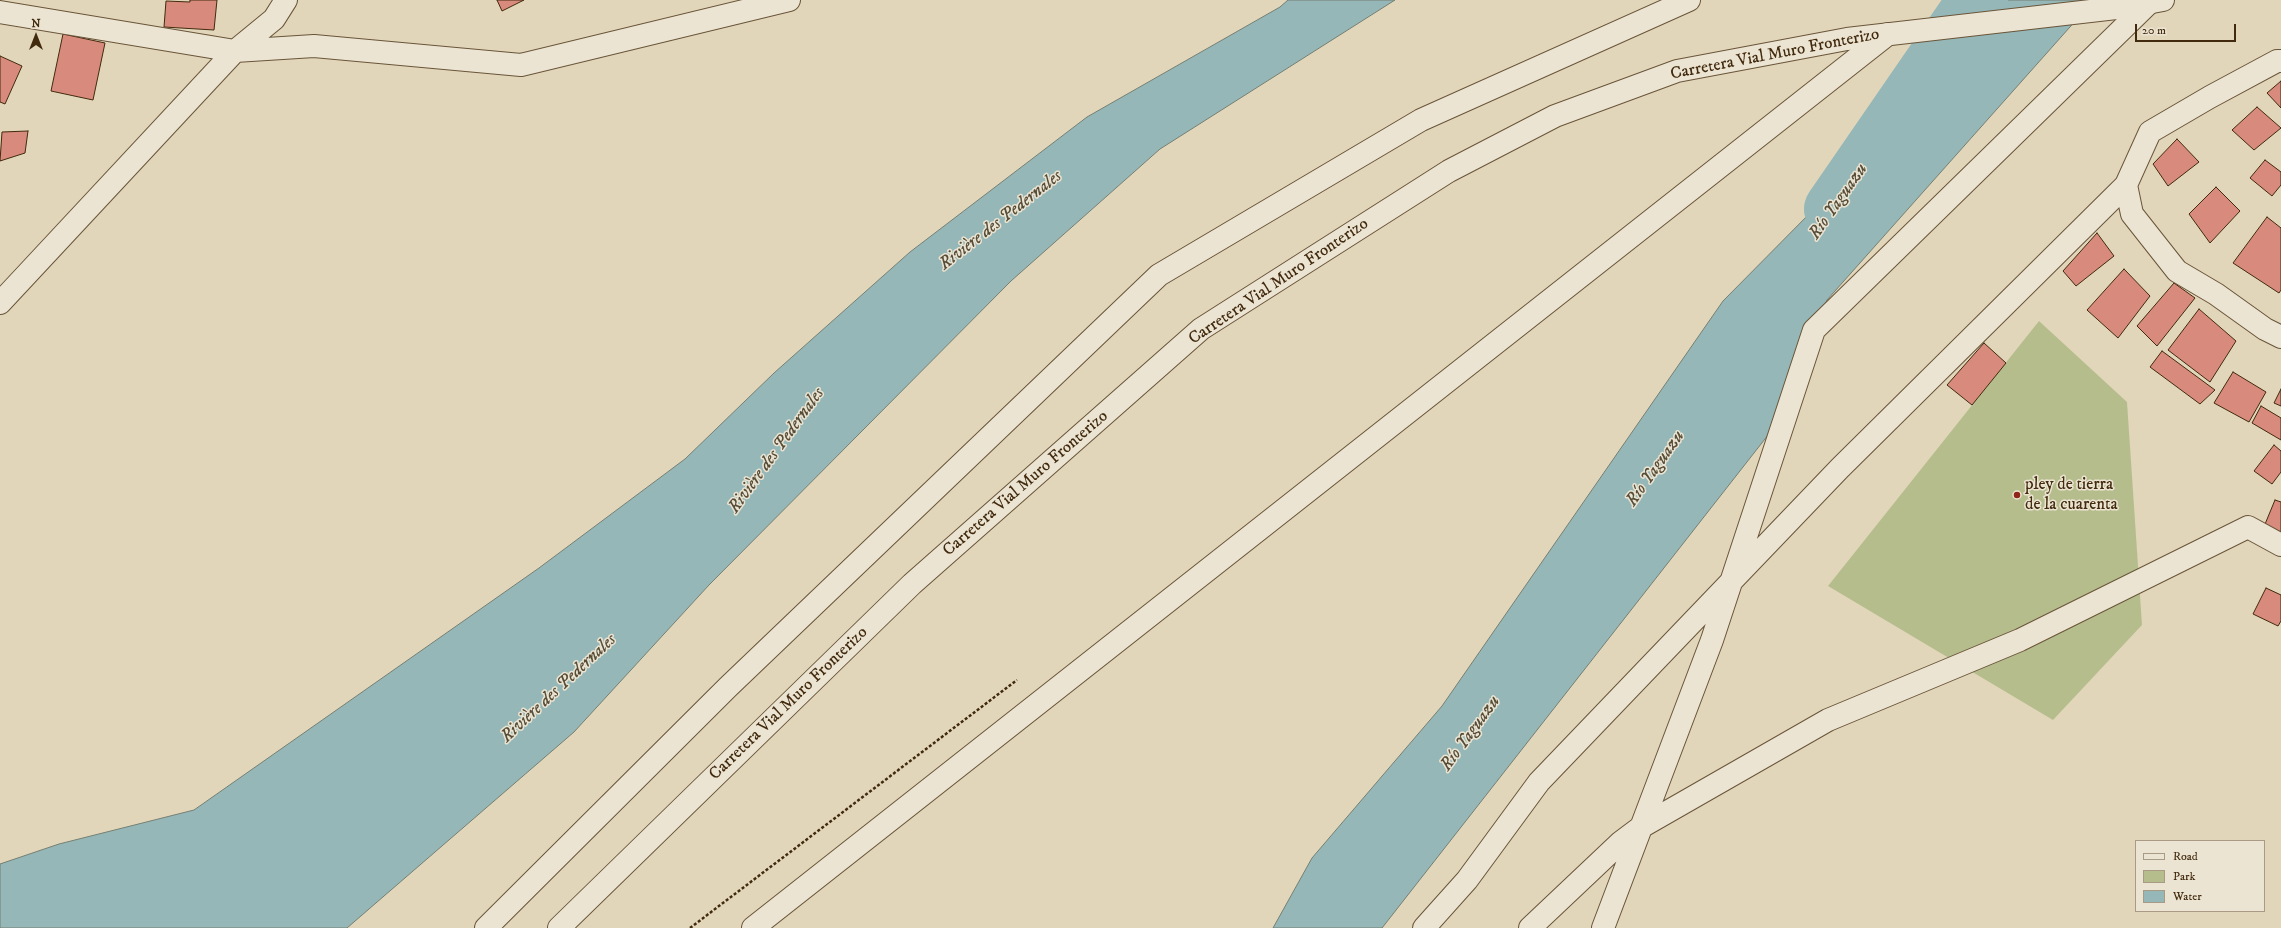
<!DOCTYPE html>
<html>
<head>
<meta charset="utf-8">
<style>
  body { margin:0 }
  #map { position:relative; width:2281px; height:928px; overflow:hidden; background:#e2d6ba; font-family:"IM FELL DW Pica",serif }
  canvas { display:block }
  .legend { position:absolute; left:2135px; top:840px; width:130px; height:72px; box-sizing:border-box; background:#ece4d2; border:1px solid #a89a84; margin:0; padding:5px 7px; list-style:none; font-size:12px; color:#412a0e }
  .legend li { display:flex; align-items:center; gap:8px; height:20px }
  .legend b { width:20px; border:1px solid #a89a84 }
  .north { position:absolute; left:16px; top:16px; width:40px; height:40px; -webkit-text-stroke:3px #ece4d2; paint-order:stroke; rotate:0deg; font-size:11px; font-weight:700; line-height:16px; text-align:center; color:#412a0e }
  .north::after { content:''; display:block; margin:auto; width:14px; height:18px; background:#412a0e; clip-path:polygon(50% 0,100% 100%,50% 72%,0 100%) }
  .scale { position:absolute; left:2135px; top:24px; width:101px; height:18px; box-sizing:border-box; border:2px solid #412a0e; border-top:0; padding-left:5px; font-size:12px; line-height:14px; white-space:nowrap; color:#412a0e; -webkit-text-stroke:3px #ece4d2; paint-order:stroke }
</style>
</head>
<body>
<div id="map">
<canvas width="2281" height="928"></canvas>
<ul class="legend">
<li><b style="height:5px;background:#ece4d2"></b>Road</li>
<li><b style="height:11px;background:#b6bd8d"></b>Park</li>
<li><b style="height:11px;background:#96b7b7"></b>Water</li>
</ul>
<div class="north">N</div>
<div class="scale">20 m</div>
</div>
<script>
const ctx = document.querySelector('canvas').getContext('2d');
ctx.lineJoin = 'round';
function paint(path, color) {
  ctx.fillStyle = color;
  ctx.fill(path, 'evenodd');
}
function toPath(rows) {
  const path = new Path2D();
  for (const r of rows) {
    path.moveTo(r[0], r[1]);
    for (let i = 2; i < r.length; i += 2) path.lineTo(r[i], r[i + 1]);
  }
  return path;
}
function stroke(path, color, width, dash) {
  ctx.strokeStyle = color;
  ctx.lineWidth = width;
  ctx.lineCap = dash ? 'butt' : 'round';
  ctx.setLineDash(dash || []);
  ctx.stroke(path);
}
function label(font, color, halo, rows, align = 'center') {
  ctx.font = font + ' "IM FELL DW Pica",serif';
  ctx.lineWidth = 3;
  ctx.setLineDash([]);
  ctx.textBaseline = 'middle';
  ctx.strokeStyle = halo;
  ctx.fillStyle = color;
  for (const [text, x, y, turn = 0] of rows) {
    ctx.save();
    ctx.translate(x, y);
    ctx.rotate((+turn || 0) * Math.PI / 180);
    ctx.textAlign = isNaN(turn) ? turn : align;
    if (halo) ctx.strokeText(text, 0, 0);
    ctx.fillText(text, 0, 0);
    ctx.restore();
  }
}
paint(toPath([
  [2039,321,2127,402,2142,625,2053,720,1828,586]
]), '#b6bd8d');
const water = toPath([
  [1288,0,1395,0,1160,149,1011,281,709,585,574,732,347,928,0,928,0,864,59,844,194,810,539,568,685,459,774,373,910,252,1087,117,1280,7,1288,0],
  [1995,0,2094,0,1827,300,1772,430,1382,928,1273,928,1312,858,1442,706,1723,301,1912,110,1995,0]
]);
paint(water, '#96b7b7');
stroke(water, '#747f73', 1);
stroke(toPath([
  [1834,209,1978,0]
]), '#96b7b7', 60);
const building = toPath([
  [190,0,217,0,214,30,164,27,166,1,190,2,190,0],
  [497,0,524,0,502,11,497,0],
  [63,34,105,43,93,100,51,91,63,34],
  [0,56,22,66,5,104,0,102,0,56],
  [2281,81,2281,108,2267,93,2281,81],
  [2257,107,2281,128,2254,150,2232,130,2257,107],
  [28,131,25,153,0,161,2,132,28,131],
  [2177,139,2199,162,2168,186,2153,164,2177,139],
  [2265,160,2281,172,2281,185,2272,196,2250,178,2265,160],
  [2216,187,2240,211,2210,243,2189,214,2216,187],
  [2267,217,2281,228,2281,290,2279,293,2233,263,2267,217],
  [2097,233,2114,256,2076,286,2063,271,2097,233],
  [2124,269,2150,296,2118,338,2087,310,2124,269],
  [2174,283,2195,298,2157,346,2137,326,2174,283],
  [2199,309,2236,341,2210,382,2168,350,2199,309],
  [1984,343,2006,363,1972,405,1947,385,1984,343],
  [2162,351,2215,390,2200,404,2150,367,2162,351],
  [2233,372,2266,392,2249,422,2214,403,2233,372],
  [2281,389,2281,406,2274,403,2281,389],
  [2261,406,2281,418,2281,440,2252,423,2261,406],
  [2274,445,2281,451,2281,472,2272,484,2254,471,2274,445],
  [2275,500,2281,502,2281,535,2263,529,2275,500],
  [2266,588,2281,595,2281,621,2278,626,2253,614,2266,588]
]);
paint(building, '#d88a7c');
stroke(building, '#412a0e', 1);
const minor = toPath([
  [0,12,235,51,314,46,521,65,789,0],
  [2281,61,2277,61,2210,97,2150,132,2126,185,2132,214,2177,271,2216,294,2265,329,2281,337],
  [0,303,235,51,274,19,286,0],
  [753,928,1888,34],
  [1424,928,1467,880,1539,782,1840,468,2126,185],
  [1530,928,1621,842,1641,827,1828,720,2020,640,2248,527,2281,545],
  [1603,928,1712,640,1814,330,2149,3]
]);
const tertiary = toPath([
  [486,928,728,687,1159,275,1421,120,1689,0],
  [559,928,912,584,1201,329,1449,171,1555,116,1677,71,1847,39,2125,7,2163,0]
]);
stroke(minor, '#695539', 24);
stroke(tertiary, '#695539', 24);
stroke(toPath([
  [690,928,1017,680]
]), '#412a0e', 2.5, [3, 2]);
stroke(minor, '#ece4d2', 22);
stroke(tertiary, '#ece4d2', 22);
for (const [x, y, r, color] of [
  [2017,495,4,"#8f2418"]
]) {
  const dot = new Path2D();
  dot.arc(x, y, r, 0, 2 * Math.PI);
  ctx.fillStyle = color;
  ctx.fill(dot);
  stroke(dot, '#ece4d2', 1.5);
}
label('17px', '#412a0e', '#ece4d2', [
  ["Carretera Vial Muro Fronterizo",1775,55,-11],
  ["Carretera Vial Muro Fronterizo",1279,282,-34],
  ["Carretera Vial Muro Fronterizo",1026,484,-41],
  ["Carretera Vial Muro Fronterizo",789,704,-44]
]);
label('17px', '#412a0e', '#ece4d2', [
  ["pley de tierra",2025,485],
  ["de la cuarenta",2025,505]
], 'left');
label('italic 18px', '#564d38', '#ece4d2', [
  ["Río Yaguazu",1839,202,-55],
  ["Rivière des Pedernales",1001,221,-38],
  ["Rivière des Pedernales",777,451,-54],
  ["Río Yaguazu",1656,469,-55],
  ["Rivière des Pedernales",559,689,-43],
  ["Río Yaguazu",1471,734,-54]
]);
</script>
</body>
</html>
